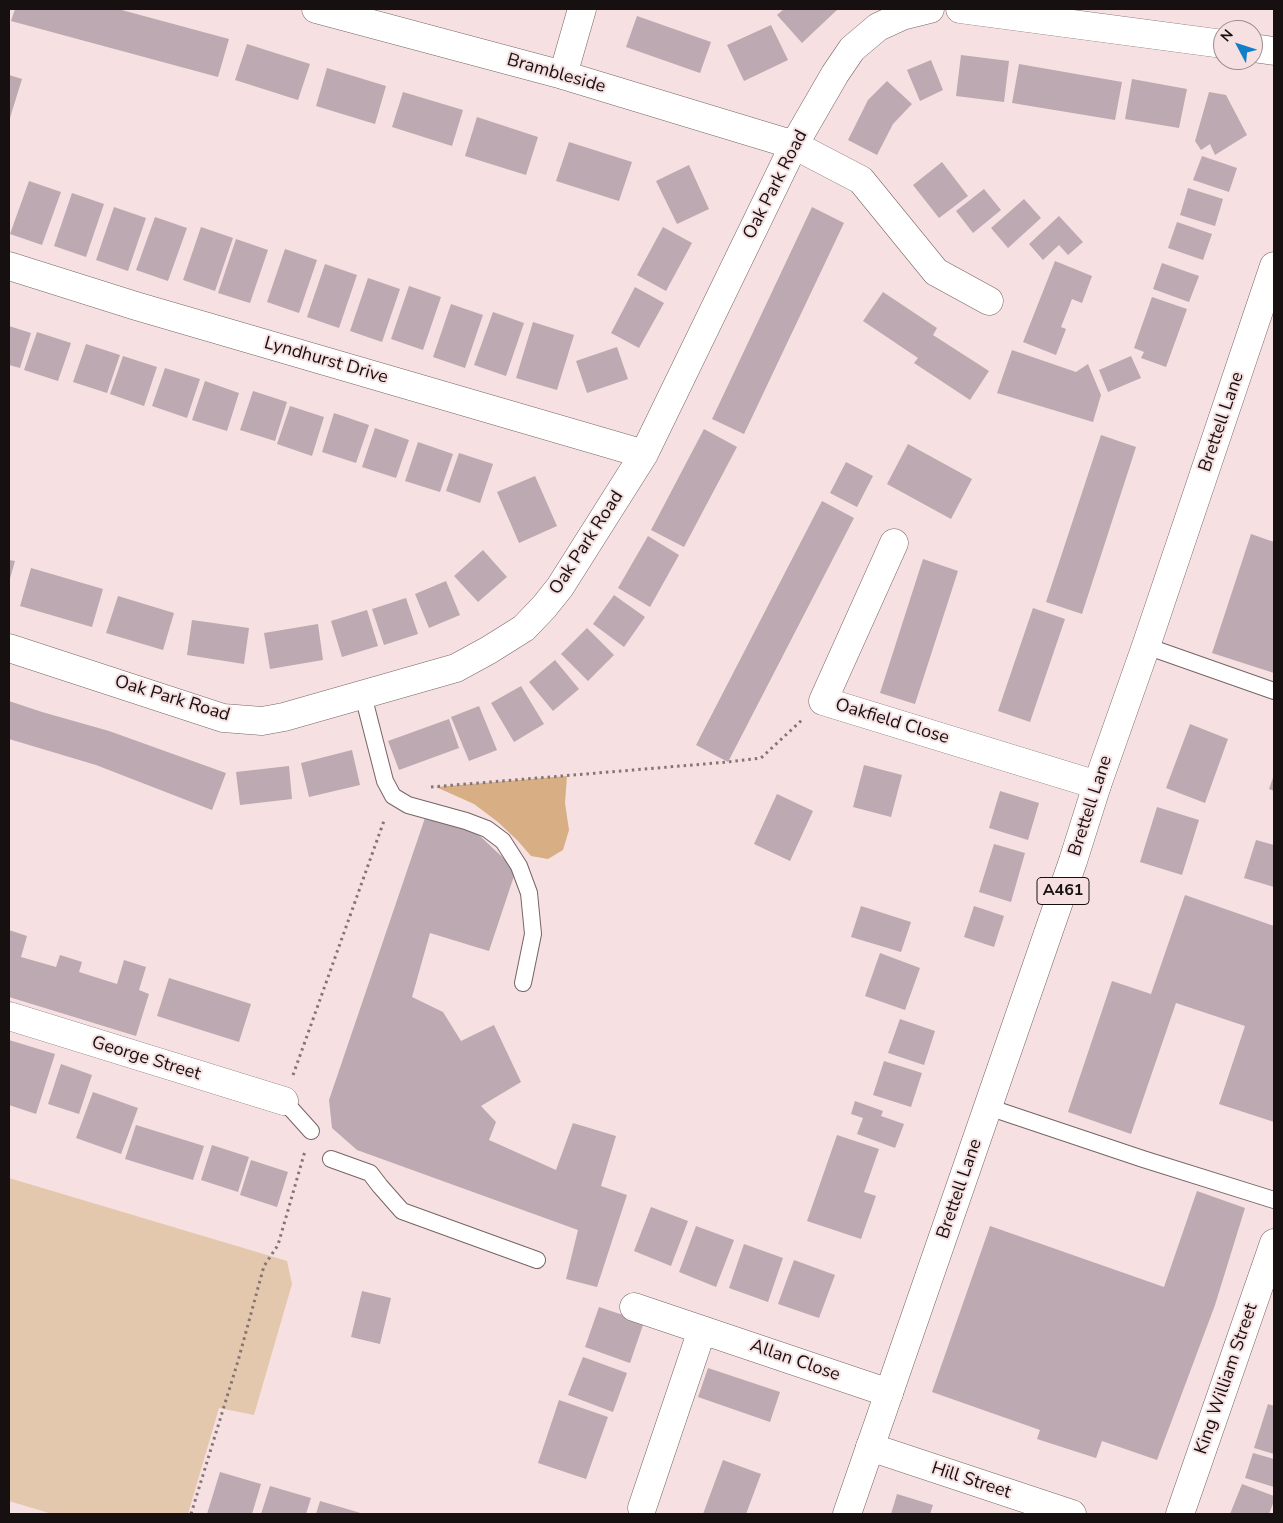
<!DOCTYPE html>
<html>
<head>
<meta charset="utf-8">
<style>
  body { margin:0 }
  #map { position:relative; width:1283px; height:1523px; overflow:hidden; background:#f6e0e1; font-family:"Nunito Sans",sans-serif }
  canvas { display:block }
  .frame { position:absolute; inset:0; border:10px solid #171010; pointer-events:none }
  .north { position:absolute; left:1213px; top:20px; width:50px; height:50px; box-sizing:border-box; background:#f6e0e1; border:1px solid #9d8d8d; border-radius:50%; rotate:310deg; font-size:14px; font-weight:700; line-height:20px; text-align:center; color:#171010 }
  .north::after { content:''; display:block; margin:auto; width:18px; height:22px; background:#0f7fc9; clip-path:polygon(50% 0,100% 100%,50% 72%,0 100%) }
</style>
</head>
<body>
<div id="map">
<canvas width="1283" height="1523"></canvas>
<div class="frame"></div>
<div class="north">N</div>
</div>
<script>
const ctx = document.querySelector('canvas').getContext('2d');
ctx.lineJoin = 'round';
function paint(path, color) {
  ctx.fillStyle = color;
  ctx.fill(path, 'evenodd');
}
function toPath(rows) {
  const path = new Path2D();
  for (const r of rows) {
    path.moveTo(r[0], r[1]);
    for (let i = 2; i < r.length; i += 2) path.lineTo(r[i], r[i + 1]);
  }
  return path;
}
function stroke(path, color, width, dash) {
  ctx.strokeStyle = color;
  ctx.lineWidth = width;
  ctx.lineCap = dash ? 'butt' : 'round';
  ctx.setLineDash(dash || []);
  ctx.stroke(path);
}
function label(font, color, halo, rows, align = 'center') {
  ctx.font = font + ' "Nunito Sans",sans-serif';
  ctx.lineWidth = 4;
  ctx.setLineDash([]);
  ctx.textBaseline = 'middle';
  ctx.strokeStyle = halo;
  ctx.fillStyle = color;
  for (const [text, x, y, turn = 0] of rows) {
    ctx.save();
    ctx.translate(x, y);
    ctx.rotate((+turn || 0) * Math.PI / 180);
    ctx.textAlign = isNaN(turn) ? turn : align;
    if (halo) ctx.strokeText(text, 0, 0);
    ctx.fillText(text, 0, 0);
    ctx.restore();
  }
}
paint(toPath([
  [9,1178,287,1261,292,1284,254,1415,219,1408,188,1514,52,1514,9,1501]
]), '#e4c8ad');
paint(toPath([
  [567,776,565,803,569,830,563,850,548,859,531,856,518,841,498,822,474,804,436,787]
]), '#d8ae84');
paint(toPath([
  [15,9,118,9,229,39,218,77,11,21],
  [784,9,838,9,802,43,777,15],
  [637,16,711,42,700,73,626,47],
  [771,25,788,60,744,81,727,45],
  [247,44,310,64,298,100,235,80],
  [961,55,1009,61,1004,102,956,96],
  [931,60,943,90,920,101,907,70],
  [1019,64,1122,82,1115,120,1012,103],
  [327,68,386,86,375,124,316,106],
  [9,75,22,79,9,121],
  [1132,79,1187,89,1179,128,1125,119],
  [887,81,912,104,893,124,877,155,848,140,868,100],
  [403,92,463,110,452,146,392,127],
  [1209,92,1226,95,1247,135,1215,155,1210,144,1201,150,1195,141],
  [477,117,538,137,526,175,465,156],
  [569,142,632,162,619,201,556,181],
  [1202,156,1237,168,1229,192,1193,180],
  [942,162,968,196,939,218,913,185],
  [689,165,709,209,677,224,656,181],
  [29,181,61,192,42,245,10,234],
  [1188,188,1223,199,1215,226,1180,215],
  [984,189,1001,210,973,233,956,211],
  [72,193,104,204,86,257,54,246],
  [1024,199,1041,218,1008,248,991,228],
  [114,207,146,218,128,271,96,260],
  [812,207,844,223,744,434,712,419],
  [1059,216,1083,242,1068,255,1059,245,1043,260,1029,244],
  [155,217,187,228,168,281,136,270],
  [1177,222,1212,234,1203,260,1168,248],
  [201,227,233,238,215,291,183,280],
  [663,227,692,243,666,291,637,275],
  [236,239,268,250,250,303,218,293],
  [285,249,317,260,299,313,267,302],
  [1055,261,1092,276,1082,303,1072,299,1061,327,1066,329,1056,355,1023,342],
  [1162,263,1199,276,1189,302,1153,289],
  [325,264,357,275,339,328,307,317],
  [368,278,400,289,382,342,350,331],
  [409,286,441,297,423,350,391,339],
  [635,287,664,303,639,348,611,333],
  [883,292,937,328,933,335,989,371,970,400,914,363,918,358,863,321],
  [1152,297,1187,309,1166,367,1141,358,1144,352,1134,348],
  [451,304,483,315,465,368,433,357],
  [493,312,524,323,506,376,474,365],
  [533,322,574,335,557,390,516,378],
  [9,326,31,333,20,368,9,365],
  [37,332,71,343,58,381,24,370],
  [86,344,120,355,107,393,73,382],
  [617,347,628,379,587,393,576,361],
  [1012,350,1076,372,1088,364,1101,395,1093,422,997,393],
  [123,356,157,367,144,406,110,394],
  [1131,356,1141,378,1108,392,1099,370],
  [165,368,200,379,187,418,152,406],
  [205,381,239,393,227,431,192,420],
  [253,391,287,402,275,441,240,430],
  [290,406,324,417,312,456,277,444],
  [334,413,369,425,356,463,322,452],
  [375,428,409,440,396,478,362,467],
  [704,429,737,447,684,547,651,530],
  [1101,435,1136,447,1082,614,1046,602],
  [418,442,453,454,440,492,405,481],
  [908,444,972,479,951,519,887,484],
  [459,453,493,464,480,503,446,491],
  [846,462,873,476,857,507,830,493],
  [535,476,557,526,519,543,497,492],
  [822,501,854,518,728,762,696,745],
  [1251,534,1274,542,1274,673,1212,653],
  [648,536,679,555,650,607,618,588],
  [483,550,507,577,478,602,454,576],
  [923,559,958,571,915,704,880,693],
  [9,560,15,561,9,582],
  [31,568,103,589,92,627,20,606],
  [446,581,460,615,429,628,415,594],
  [614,595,645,617,624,647,593,624],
  [118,596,174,613,163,650,106,633],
  [406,598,418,634,384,645,372,609],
  [1033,608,1065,619,1030,722,998,711],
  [367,610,378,646,342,657,331,621],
  [192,620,249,628,244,664,187,655],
  [318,624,323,660,270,669,264,633],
  [587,628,614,655,588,681,561,654],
  [555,660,579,689,553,711,529,682],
  [521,686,544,724,514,742,491,703],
  [9,701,42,712,109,731,226,773,212,810,96,765,9,739],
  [479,706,497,750,469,761,451,717],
  [449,719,459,748,399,770,388,741],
  [1190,724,1228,739,1205,803,1166,788],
  [352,750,360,785,309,797,301,763],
  [864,765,902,775,891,817,853,807],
  [289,766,292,799,240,805,236,772],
  [1274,775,1274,791,1269,789],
  [1000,791,1039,803,1028,840,989,828],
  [777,794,813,811,790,861,754,844],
  [1157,807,1199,820,1182,875,1140,862],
  [426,815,468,829,481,837,516,870,489,951,430,933,412,997,443,1012,461,1041,494,1025,521,1082,481,1106,496,1122,489,1140,556,1170,573,1123,616,1136,601,1186,627,1195,597,1287,566,1279,578,1230,357,1150,332,1128,329,1100],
  [1256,840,1274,845,1274,887,1244,878],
  [994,844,1025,853,1011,902,979,892],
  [1185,895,1274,926,1274,1122,1219,1104,1245,1026,1176,1003,1131,1134,1068,1112,1112,981,1151,994],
  [861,906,911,922,901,952,851,937],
  [974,906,1004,916,994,947,964,937],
  [9,930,27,936,21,957,56,967,60,955,82,962,79,972,117,984,124,960,146,967,139,990,149,994,136,1036,9,997],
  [880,953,920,968,905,1010,865,996],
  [169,978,251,1004,239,1042,157,1016],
  [900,1019,935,1031,924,1065,888,1053],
  [9,1040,55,1054,36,1114,9,1105],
  [884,1061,922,1073,911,1107,873,1095],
  [61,1064,92,1075,79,1114,48,1104],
  [93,1092,138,1108,121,1154,76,1138],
  [855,1101,883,1111,881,1116,904,1124,895,1148,857,1134,863,1118,851,1114],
  [136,1125,204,1146,193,1180,125,1159],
  [837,1135,879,1149,864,1192,876,1196,861,1239,807,1221],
  [212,1145,249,1157,238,1192,201,1180],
  [251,1160,288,1172,277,1207,240,1195],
  [1197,1191,1245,1208,1215,1305,1157,1460,1102,1441,1096,1458,1037,1439,1040,1430,932,1392,990,1226,1164,1287],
  [651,1207,688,1221,671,1266,634,1251],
  [696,1226,734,1240,716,1287,679,1272],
  [744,1244,783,1258,768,1302,729,1288],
  [794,1260,835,1275,819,1318,778,1304],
  [362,1291,391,1298,380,1344,351,1337],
  [599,1307,644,1322,630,1363,585,1347],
  [583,1357,627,1373,613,1412,568,1395],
  [708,1368,780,1392,770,1422,698,1397],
  [559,1400,608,1417,586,1479,538,1463],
  [1268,1404,1274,1406,1274,1454,1254,1448],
  [1253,1453,1274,1459,1274,1487,1245,1478],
  [723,1460,761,1474,746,1514,703,1514],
  [220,1472,261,1484,252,1514,207,1514],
  [1242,1484,1274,1496,1274,1501,1269,1514,1230,1514],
  [270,1486,311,1498,306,1514,261,1514],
  [897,1494,933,1505,930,1514,891,1514],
  [320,1501,364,1514,316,1514]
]), '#bca9b1');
const service = toPath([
  [1146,646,1274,691],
  [363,695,385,781,393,796,408,805,466,821,487,829,503,841,519,866,529,893,533,934,523,983],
  [284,1101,311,1131],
  [988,1107,1143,1159,1274,1200],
  [331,1159,370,1173,380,1186,402,1211,537,1260]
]);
const minor = toPath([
  [316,9,563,75,794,145,861,180,936,272,989,301],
  [960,9,1223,44],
  [1253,48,1274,51],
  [563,75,582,9],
  [9,266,136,306,644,454],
  [894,543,823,701,1097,785],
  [9,648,223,718,262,721,284,717,456,668,489,650,524,628,544,607,560,587,644,454,794,145,835,74,852,49,878,27,902,16,930,9],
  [9,1016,284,1101],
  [634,1307,889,1393],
  [870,1447,1072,1514],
  [642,1508,702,1330],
  [1180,1514,1274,1243]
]);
const primary = toPath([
  [847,1514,1073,861,1097,785,1146,646,1274,266]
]);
stroke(service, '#776465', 18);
stroke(minor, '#776465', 29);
stroke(primary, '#776465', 29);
stroke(toPath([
  [431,787,728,762,761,758,803,719],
  [293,1075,385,818],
  [191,1514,238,1361,264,1266,278,1245,305,1151]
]), '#837576', 3, [2.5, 4]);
stroke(service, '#fff', 16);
stroke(minor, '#fff', 28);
stroke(primary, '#fff', 28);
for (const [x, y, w] of [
  [1063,891,52]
]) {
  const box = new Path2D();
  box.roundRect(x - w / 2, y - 13.5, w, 27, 4);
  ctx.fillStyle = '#f6e0e1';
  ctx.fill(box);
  stroke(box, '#171010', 1);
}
label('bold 16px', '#171010', null, [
  ["A461",1063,891]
]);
label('18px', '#171010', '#f6e0e1', [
  ["Brambleside",556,74,16],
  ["Oak Park Road",776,185,-63],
  ["Lyndhurst Drive",326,361,16],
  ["Brettell Lane",1222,422,-71],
  ["Oak Park Road",587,543,-57],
  ["Oak Park Road",172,699,17],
  ["Oakfield Close",892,722,17],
  ["Brettell Lane",1091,806,-72],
  ["George Street",146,1059,17],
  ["Brettell Lane",960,1189,-71],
  ["Allan Close",795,1361,19],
  ["King William Street",1227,1379,-71],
  ["Hill Street",971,1481,18]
]);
</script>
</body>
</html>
